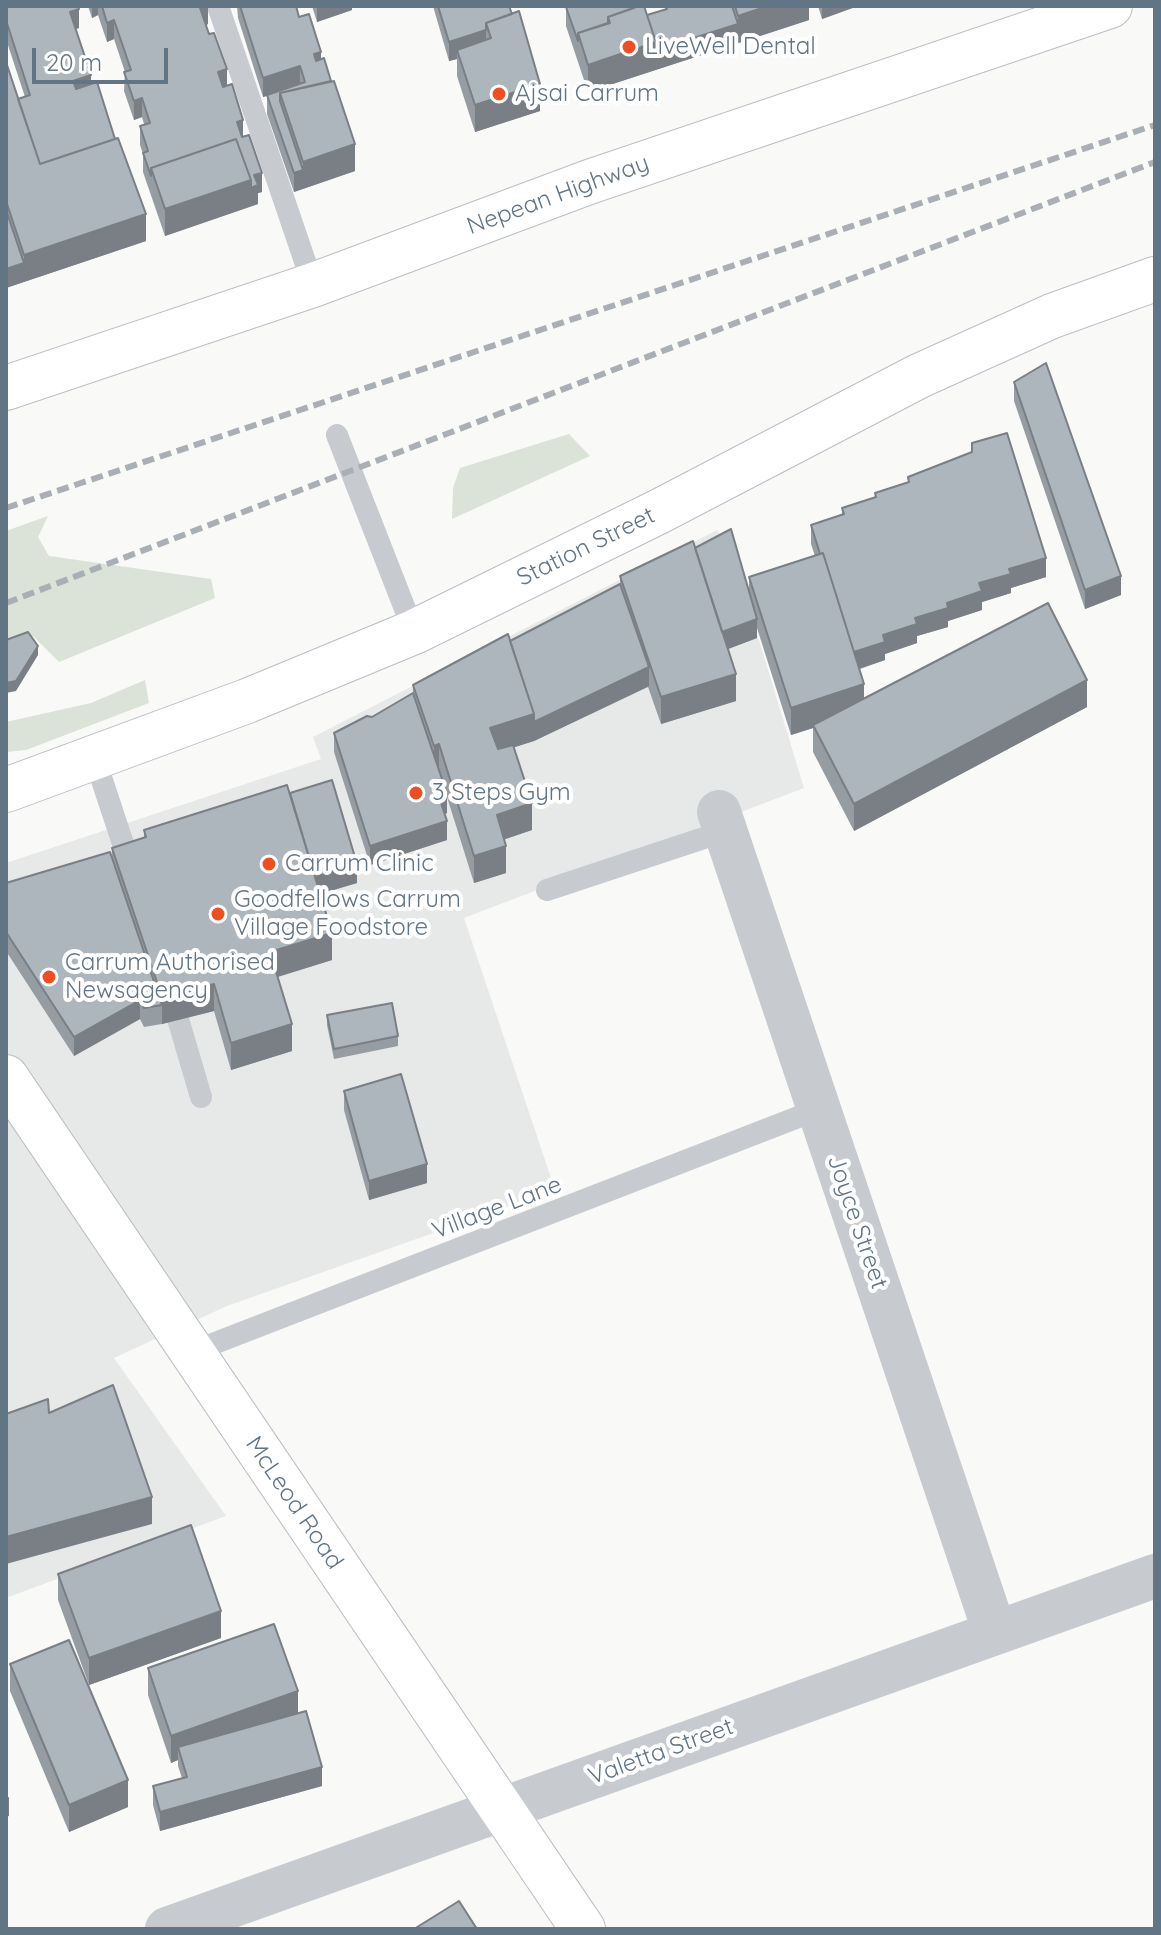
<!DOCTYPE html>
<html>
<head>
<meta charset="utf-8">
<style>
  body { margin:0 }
  #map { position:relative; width:1161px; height:1935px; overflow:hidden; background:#f9f9f7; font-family:Quicksand,sans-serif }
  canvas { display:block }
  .frame { position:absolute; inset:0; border:8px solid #627584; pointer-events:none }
  .scale { position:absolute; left:32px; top:48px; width:136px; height:36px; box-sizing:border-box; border:4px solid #627584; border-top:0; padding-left:10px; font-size:24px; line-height:28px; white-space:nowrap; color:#627584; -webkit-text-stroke:6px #fff; paint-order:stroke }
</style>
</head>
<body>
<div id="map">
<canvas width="1161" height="1935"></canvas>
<div class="frame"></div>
<div class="scale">20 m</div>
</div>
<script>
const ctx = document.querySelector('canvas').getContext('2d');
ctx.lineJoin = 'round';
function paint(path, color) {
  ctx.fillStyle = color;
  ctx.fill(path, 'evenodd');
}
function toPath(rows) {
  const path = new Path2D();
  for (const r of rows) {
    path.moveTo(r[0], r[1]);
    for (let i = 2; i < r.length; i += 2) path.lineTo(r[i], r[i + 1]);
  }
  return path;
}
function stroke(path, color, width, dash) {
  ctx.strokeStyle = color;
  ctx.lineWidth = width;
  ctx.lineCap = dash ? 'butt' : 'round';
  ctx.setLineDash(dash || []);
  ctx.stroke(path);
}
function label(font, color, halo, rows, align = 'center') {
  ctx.font = font + ' Quicksand,sans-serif';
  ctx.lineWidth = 8;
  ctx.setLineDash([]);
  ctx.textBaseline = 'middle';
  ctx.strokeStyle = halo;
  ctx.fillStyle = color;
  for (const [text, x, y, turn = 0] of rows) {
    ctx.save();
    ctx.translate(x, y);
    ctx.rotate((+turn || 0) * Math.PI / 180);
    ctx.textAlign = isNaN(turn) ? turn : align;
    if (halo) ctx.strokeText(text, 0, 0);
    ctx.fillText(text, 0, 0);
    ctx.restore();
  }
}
paint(toPath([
  [717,530,731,548,804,788,464,918,555,1190,227,1306,114,1358,226,1516,6,1598,6,863,321,759,313,737]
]), '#e7e8e8');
paint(toPath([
  [569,434,590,456,452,519,453,488,460,468],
  [48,516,38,537,49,556,211,579,215,598,59,662,33,636,6,641,6,531],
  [145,680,149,703,26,750,6,752,6,722,91,703]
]), '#dbe2d7');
const secondary = toPath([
  [6,790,247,701,414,632,658,512,919,376,1052,316,1155,279]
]);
const primary = toPath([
  [6,1077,583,1929]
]);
const highway = toPath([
  [6,388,313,285,589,182,1110,6]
]);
stroke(secondary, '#b9bfc3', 46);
stroke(primary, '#bcc0c4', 46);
stroke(highway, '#bbbfc2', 46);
stroke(toPath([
  [218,6,313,285],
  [337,435,414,632],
  [95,759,131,868],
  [547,890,725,831],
  [178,1019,201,1097],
  [192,1352,819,1109]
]), '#c7cbcf', 22);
stroke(toPath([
  [719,812,995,1633],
  [167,1929,1155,1576]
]), '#c7cbcf', 44);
stroke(secondary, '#fff', 44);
stroke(primary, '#fff', 44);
stroke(highway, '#fff', 44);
stroke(toPath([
  [6,508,1155,125],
  [6,603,1155,162]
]), '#a9afb5', 6, [12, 6]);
paint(toPath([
  [6,6,79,8,79,28,75,29,91,84,146,241,6,288,6,62,18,99,25,97,6,39],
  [88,6,208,6,208,24,206,25,262,192,258,193,258,204,165,236,143,172,143,154,140,145,140,126,144,124,142,117,134,120,124,91,125,72,114,39,107,42,98,15,92,18],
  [237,6,296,6,299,17,321,59,355,171,294,192,267,114,267,96,263,97,238,18],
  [312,6,352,6,352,10,317,22],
  [433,6,509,6,540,111,475,132,457,76,457,59,449,61],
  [568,6,644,6,647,15,665,9,665,6,809,6,809,20,588,92,566,26,566,7],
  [818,6,858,6,822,19],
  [1014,382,1121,595,1085,609,1014,401],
  [908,477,1046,577,1011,588,1011,593,982,602,982,610,948,621,948,627,917,636,917,643,885,654,885,660,860,669,864,698,1087,707,854,831,813,752,813,728,791,735,757,628,757,638,728,649,736,701,661,724,648,687,534,741,514,747,532,830,504,839,506,873,474,883,447,797,447,813,445,814,447,840,370,865,334,752,334,733,372,717,413,693,413,685,510,641,620,584,620,576,695,548,749,592,749,577,815,556,811,544,811,525,842,515,842,508,875,497,908,482],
  [290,793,357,883,320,894,332,960,278,977,292,1051,231,1070,214,1011,162,1024,144,1027,140,1019,74,1056,6,951,6,883,112,858,112,848,144,837,144,830],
  [327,1015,398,1036,398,1046,334,1059,327,1025],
  [344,1091,427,1183,369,1200,344,1110],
  [58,1574,221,1638,89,1685,58,1600],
  [10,1664,128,1807,69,1832,10,1691],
  [148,1668,298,1714,322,1786,160,1831,153,1805,153,1786,182,1778,178,1766,178,1760,171,1763,148,1695]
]), '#959da2');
paint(toPath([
  [92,6,98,6,98,15,92,18],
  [208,6,208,24,200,27,200,8],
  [317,6,352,6,352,10,317,22],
  [768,6,809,6,809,20,588,92,588,65,656,42,738,24,738,16],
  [822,6,858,6,822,19],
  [79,9,79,28,70,31,70,12],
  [114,20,114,39,107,42,107,23],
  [486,30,486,49,457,50,457,59,449,61,449,42],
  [321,52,321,71,314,54],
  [300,66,300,85,263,97,263,78],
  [227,69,227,88,218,91,218,72],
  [91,75,91,94,73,100,73,81],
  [540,84,540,111,475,132,475,105],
  [142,98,142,117,134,120,134,101],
  [243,120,243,139,237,141,237,122],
  [355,144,355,171,294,192,294,173,303,170,303,162],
  [262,173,262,192,258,193,258,204,165,236,165,209],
  [146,214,146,241,6,288,6,269,24,263,24,255],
  [1046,558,1046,577,1011,588,1011,593,982,602,982,610,948,621,948,627,917,636,917,643,885,654,885,660,852,671,852,652,915,618,947,603,979,583,1009,569],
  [1121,576,1121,595,1085,609,1085,590],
  [757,619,757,638,720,652,720,633],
  [38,646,38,655,16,691,6,693,6,683],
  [649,667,649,686,534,741,490,755,490,728],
  [736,674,736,701,661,724,661,697],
  [1087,680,1087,707,854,831,854,804],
  [864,684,864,711,813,725,813,728,791,735,791,708],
  [439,744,439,771,434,773,434,746],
  [447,794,447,813,439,816,439,797],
  [532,803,532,830,497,842,497,815],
  [447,821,447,840,370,865,370,846],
  [506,846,506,873,474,883,474,856],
  [357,864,357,883,313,896,313,877],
  [332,933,332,960,270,979,270,952],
  [214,984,214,1011,162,1024,162,997],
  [140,1000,140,1019,74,1056,74,1037],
  [292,1024,292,1051,231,1070,231,1043],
  [427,1164,427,1183,369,1200,369,1181],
  [152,1497,152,1524,6,1564,6,1537],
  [221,1611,221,1638,89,1685,89,1658],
  [298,1691,298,1718,178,1747,178,1760,171,1763,171,1736],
  [322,1767,322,1786,160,1831,160,1812],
  [128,1780,128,1807,69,1832,69,1805],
  [9,1797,9,1816,6,1817,6,1798]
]), '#797f84');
const building = toPath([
  [6,6,78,6,79,9,70,12,91,75,73,81,76,89,97,82,115,139,40,164,18,99,30,95,6,20,6,6],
  [102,6,207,6,200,8,209,34,214,33,227,69,218,72,223,87,232,84,243,120,237,122,242,137,249,135,262,173,254,175,258,185,251,188,251,180,236,139,151,168,151,176,143,153,148,151,140,126,150,123,142,98,134,101,124,72,131,70,114,20,107,23,102,6],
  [240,6,296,6,299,17,309,14,321,52,314,54,316,61,324,58,331,81,280,93,280,101,303,170,294,173,267,95,305,82,300,66,263,78,240,6],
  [438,6,509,6,512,14,486,23,486,30,449,42,438,6],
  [568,6,633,6,634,8,608,17,608,23,578,33,578,41,566,7,568,6],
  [636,6,644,6,656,42,588,65,578,33,610,23,608,17,636,7,636,6],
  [666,6,732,6,738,24,656,50,656,42,647,15,667,9,666,6],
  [735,6,768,6,738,16,735,6],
  [519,11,540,84,475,105,457,50,491,38,486,23,519,11],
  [6,62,40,164,118,138,146,214,24,255,6,201,6,62],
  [334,81,355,144,303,162,280,93,334,81],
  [236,139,251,180,165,209,151,168,236,139],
  [6,210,24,263,6,269,6,210],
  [1046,363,1121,576,1085,590,1014,382,1046,363],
  [1007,433,1046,558,1009,569,1011,574,979,583,982,591,947,603,948,608,915,618,917,624,883,635,885,642,854,652,823,553,820,554,811,525,844,514,842,508,876,497,875,493,909,482,908,477,972,452,972,443,1007,433],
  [731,529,757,619,722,632,695,548,731,529],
  [693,541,736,674,661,697,620,576,693,541],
  [823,553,864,684,791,708,749,577,823,553],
  [620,584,649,667,534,722,534,714,510,641,620,584],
  [1048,603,1087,680,854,804,813,725,1048,603],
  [28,632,38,646,16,681,6,683,6,640,28,632],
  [508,634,534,714,490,728,498,749,513,745,532,803,497,815,506,846,474,856,439,744,434,746,413,685,508,634],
  [413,693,447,794,439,797,447,821,370,846,334,733,367,716,372,717,413,693],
  [332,780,357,864,315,877,290,793,332,780],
  [287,785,332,933,270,952,292,1024,231,1043,214,984,162,997,112,848,146,837,144,830,287,785],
  [110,852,162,1005,144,1008,140,1000,74,1037,6,932,6,883,110,852],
  [392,1003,398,1036,334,1049,327,1015,392,1003],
  [401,1074,427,1164,369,1181,344,1091,401,1074],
  [113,1385,152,1497,6,1537,6,1414,48,1399,49,1413,113,1385],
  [191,1525,221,1611,89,1658,58,1574,191,1525],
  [274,1624,298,1691,171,1736,148,1668,274,1624],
  [69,1640,128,1780,69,1805,10,1664,69,1640],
  [306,1711,322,1767,160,1812,153,1786,187,1777,178,1747,306,1711],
  [459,1901,477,1929,414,1929,459,1901]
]);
paint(building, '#adb6bc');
stroke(building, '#797f84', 2);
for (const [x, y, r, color] of [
  [629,47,8,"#f04e20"],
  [499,94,8,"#f04e20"],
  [416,793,8,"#f04e20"],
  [269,864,8,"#f04e20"],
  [218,914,8,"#f04e20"],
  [49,977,8,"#f04e20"]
]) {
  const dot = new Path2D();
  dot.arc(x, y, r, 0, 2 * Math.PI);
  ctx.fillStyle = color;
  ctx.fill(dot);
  stroke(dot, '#fff', 3);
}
label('24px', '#627584', '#fff', [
  ["LiveWell Dental",645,47],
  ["Ajsai Carrum",515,94],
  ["3 Steps Gym",432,793],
  ["Carrum Clinic",285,864],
  ["Goodfellows Carrum",234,900],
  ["Village Foodstore",234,928],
  ["Carrum Authorised",65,963],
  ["Newsagency",65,991]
], 'left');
label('24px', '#627584', '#fff', [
  ["Nepean Highway",558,195,-20],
  ["Station Street",586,547,-26],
  ["Village Lane",497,1208,-21],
  ["Joyce Street",857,1222,71],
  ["McLeod Road",294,1503,56],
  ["Valetta Street",661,1752,-20]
]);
</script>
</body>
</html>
